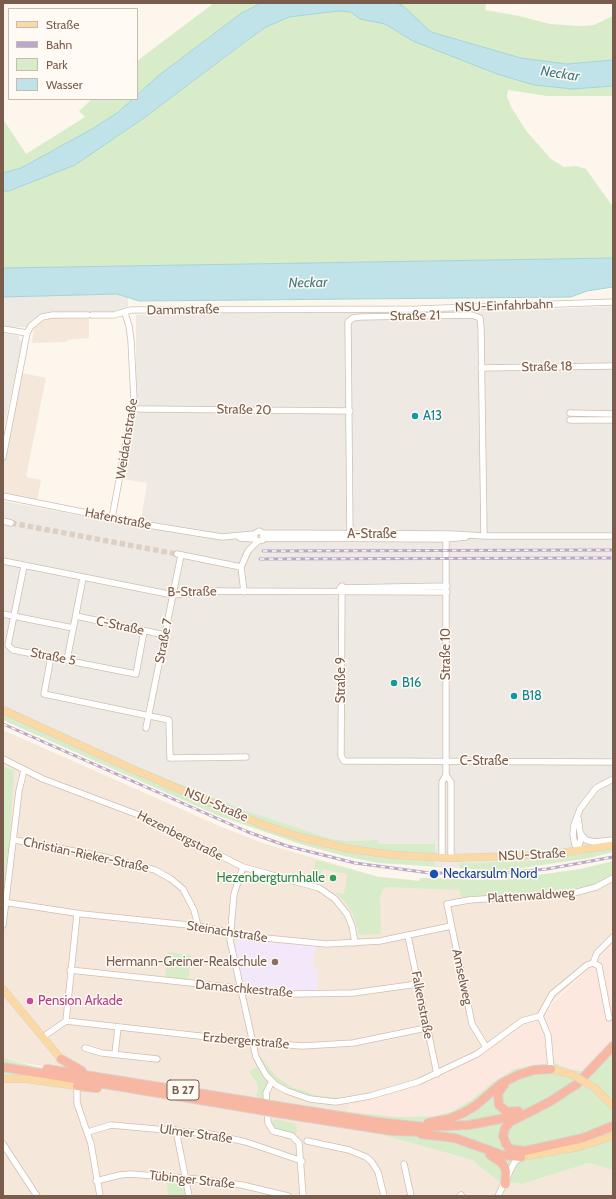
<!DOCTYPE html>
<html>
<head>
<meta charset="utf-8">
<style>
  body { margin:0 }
  #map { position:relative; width:616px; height:1199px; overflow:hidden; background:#fdf6ec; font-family:Cabin,sans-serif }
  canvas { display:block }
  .frame { position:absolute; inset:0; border:4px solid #7a5c4d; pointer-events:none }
  .legend { position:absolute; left:8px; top:8px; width:130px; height:92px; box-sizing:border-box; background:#fffaf3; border:1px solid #cabbb1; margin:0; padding:5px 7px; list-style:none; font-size:12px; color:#7a5c4d }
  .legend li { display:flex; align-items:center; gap:8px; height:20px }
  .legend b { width:20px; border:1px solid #cabbb1 }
</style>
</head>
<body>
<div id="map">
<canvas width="616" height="1199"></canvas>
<div class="frame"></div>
<ul class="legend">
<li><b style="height:5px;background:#fbd9a5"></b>Straße</li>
<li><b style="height:5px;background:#b9a8c9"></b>Bahn</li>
<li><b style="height:11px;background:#d8ecc9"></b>Park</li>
<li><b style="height:11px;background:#bfe3e8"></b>Wasser</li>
</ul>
</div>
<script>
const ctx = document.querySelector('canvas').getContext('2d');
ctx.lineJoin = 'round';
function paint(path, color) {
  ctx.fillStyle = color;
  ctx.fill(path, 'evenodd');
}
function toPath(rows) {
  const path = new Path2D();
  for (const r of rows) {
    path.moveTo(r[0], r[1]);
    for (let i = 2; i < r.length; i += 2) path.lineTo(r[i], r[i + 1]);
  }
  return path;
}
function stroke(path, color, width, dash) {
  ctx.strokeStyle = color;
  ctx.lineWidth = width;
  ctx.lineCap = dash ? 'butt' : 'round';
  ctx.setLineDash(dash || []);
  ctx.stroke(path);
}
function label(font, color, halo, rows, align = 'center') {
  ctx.font = font + ' Cabin,sans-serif';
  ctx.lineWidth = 3;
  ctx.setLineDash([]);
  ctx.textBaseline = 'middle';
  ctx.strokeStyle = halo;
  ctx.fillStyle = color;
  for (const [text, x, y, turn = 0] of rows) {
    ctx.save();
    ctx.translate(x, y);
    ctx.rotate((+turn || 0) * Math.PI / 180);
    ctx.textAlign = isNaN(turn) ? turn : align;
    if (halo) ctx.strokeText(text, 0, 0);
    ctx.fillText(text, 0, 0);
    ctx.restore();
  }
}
paint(toPath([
  [54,318,89,319,89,338,67,340,67,342,32,343,34,328,42,321],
  [17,372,46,378,26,477,41,480,37,500,3,493,3,442],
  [3,730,224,828,266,844,379,877,419,881,420,878,503,880,581,869,613,861,613,944,544,1010,517,1027,496,1044,433,1080,350,1103,348,1113,294,1106,16,1062,3,1057,3,894,13,770,3,766],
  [285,944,315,946,313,969,318,970,243,987],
  [3,1077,27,1077,346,1125,472,1160,498,1181,522,1184,589,1163,613,1170,613,1196,3,1196]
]), '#f5e8da');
paint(toPath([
  [613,944,613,1042,584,1071,571,1070,553,1062,514,1069,493,1082,471,1100,453,1111,435,1116,398,1117,348,1113,350,1103,433,1080,496,1044,517,1027,540,1016]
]), '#fde8e0');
paint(toPath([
  [118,294,128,298,128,308,114,313,40,316,34,319,27,327,3,327,3,297],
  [613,306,613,846,525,861,460,863,459,868,434,867,391,844,379,844,378,840,346,841,329,838,244,810,39,726,3,710,3,501,140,527,147,483,122,479,136,413,136,315,280,311,327,313,508,311],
  [3,333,19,336,19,340,23,341,3,431]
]), '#efe9e4');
paint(toPath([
  [237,939,315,946,313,969,318,970,317,992,243,987,235,955]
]), '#f3e8fa');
paint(toPath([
  [214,3,261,3,240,14,158,76,137,95,137,61],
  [396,3,483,3,486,4,485,10,519,16,550,24,580,26,594,25,613,16,613,60,567,64,521,58,431,32,402,6],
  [338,11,351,12,360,19,385,24,414,41,497,74,534,85,573,89,613,86,613,96,547,96,508,90,507,96,511,107,527,132,551,159,564,167,576,166,586,169,613,207,613,258,3,268,3,191,9,191,75,165,144,118,266,27,289,17],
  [92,99,133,99,117,113,92,129,21,168,3,173,3,119,26,154,85,117,79,111],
  [3,710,39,726,244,810,329,838,346,841,378,840,379,844,435,844,435,866,459,868,460,863,525,861,580,854,613,846,613,852,590,858,502,871,379,863,348,857,300,844,219,816,3,720],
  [3,766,13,770,14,773,9,849,3,894],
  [316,860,379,877,419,881,420,878,503,880,581,869,613,861,613,874,599,883,584,887,524,894,461,897,459,890,387,887,383,890,380,897,381,934,359,935,353,914,347,905,340,896,331,892,344,894,347,874,322,869,319,883,311,879],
  [168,952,191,955,188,980,165,977],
  [613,1042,613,1170,589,1163,522,1184,498,1181,472,1160,346,1125,77,1085,3,1077,3,1057,16,1062,37,1067,70,1070,294,1106,398,1117,435,1116,453,1111,471,1100,493,1082,514,1069,553,1062,571,1070,584,1071],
  [255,1051,276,1076,292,1087,319,1096,354,1099,310,1099,272,1081,266,1099,259,1098,256,1095,258,1090,258,1084,249,1072,259,1065],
  [276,1119,299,1125,295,1125,297,1130,295,1138,273,1131,267,1120,273,1121],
  [167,1181,182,1181,184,1183,187,1196,168,1196]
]), '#d8ecc9');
const water = toPath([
  [261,3,396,3,402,5,431,32,521,58,567,64,613,60,613,86,573,89,534,85,497,74,413,41,385,24,360,19,351,12,338,11,289,17,266,27,245,42,144,118,75,165,9,191,3,191,3,173,21,168,92,129,117,113,133,99,137,99,137,95,158,76,240,14,261,3],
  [613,258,613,287,587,291,571,297,139,301,117,294,3,297,3,268,613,258]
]);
paint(water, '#bfe3e8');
stroke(water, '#a5d3da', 1);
stroke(toPath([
  [11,523,177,554]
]), '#dcd0c4', 5.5, [5.5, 3]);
const minor = toPath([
  [92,315,114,315,131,310,418,309,613,302],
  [3,329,27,333],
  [481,368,613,366],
  [139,409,350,411],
  [570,413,613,414],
  [570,420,613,420],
  [3,457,23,354,27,333,31,326,42,317,53,315,88,315],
  [3,496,142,524,222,537,254,534],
  [112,518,134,400,131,341,129,326,125,313],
  [3,521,11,523],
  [263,533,263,540,258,541,255,539,254,534,259,531,263,533,452,534,484,536,613,536],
  [239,536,240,538,255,539],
  [264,538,446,539,466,537],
  [350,538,348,322,353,318,360,317,472,315,480,318,481,327,484,536],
  [177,554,241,567],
  [3,561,173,595,212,591,447,592],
  [24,566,8,645,13,650,136,674,144,631],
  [342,586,341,756,344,761,613,762],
  [340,588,447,586],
  [244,592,241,567,248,551,258,541],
  [3,614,73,628],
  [76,616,165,635],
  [51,657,44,694,169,720,170,758,246,757],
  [67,660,83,578],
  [146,728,181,555],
  [3,759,43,779,144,817,243,867,319,888,335,899,347,914,352,926,355,943],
  [446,775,451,782,451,858],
  [581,834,586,840,594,842,613,840],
  [15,840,100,856,155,870,171,879,183,889,194,910,198,926],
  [582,849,575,845,573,835,574,825,580,809,596,788,613,779],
  [577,850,581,839,578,818],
  [442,858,442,782,446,775,446,534],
  [243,867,234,894,230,940,256,1057,266,1075,276,1085,287,1091,310,1099,336,1102,370,1096,418,1082,477,1054,522,1021,540,1016],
  [3,902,82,914,198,926,255,937,326,944,380,941,451,926],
  [3,925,19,791,24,770],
  [408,936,437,1074],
  [593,963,597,953,613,937],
  [70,970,294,994,353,993,418,984],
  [540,1016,552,994,587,965,593,963,599,966,609,1018],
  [540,1016,548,1035,551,1069],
  [66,1021,253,1042,302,1046,353,1043,426,1028],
  [43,1037,66,1021,77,914],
  [486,1047,472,1024,447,904,469,900,574,893,596,887,613,878],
  [85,1048,102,1053,157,1059],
  [115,1054,118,1027],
  [272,1081,266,1093,268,1123,273,1131,292,1136,299,1143,303,1196],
  [77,1086,77,1103,91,1144,100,1196],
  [176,1130,189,1196],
  [88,1132,111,1125,210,1134,246,1142,302,1161],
  [307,1141,349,1150,366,1157,371,1161,378,1172,384,1196],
  [3,1144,37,1196],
  [404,1164,411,1196],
  [96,1181,120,1175,130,1174,196,1179,242,1185,288,1196],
  [460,1196,461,1195],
  [498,1196,514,1163,520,1157]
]);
const major = toPath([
  [3,710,137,771,261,824,300,837,350,849,395,855,451,858,547,855,613,845],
  [3,989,61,1059],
  [551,1069,571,1074],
  [3,1079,26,1079,77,1086],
  [595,1088,613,1106],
  [521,1157,579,1147,613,1136]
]);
const highway = toPath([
  [613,1046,577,1084,551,1101,510,1122,505,1128,503,1136,506,1144,510,1149,525,1151,583,1138,613,1126],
  [61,1059,82,1071],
  [3,1067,260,1110],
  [47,1069,260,1103],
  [504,1085,498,1093,499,1105,507,1112,518,1111],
  [77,1086,97,1088],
  [271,1105,378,1122,425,1127,469,1125,516,1116],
  [271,1112,392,1131,427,1132],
  [428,1123,449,1119,463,1113,475,1106,502,1083,518,1075,534,1070,551,1069],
  [421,1134,455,1138,502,1155,521,1157],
  [490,1155,501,1162,505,1168,506,1172,505,1184]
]);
stroke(minor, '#d1beb0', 7);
stroke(major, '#dad1cd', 8);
stroke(highway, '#dad1cd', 10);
stroke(minor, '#fff', 5.5);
stroke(major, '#fbd9a5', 7);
stroke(highway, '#f7b7a3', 8);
const rail = toPath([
  [263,551,613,550],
  [260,559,613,558],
  [3,724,248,832,287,846,355,863,430,873,502,873,547,869,613,857]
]);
stroke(rail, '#b9a8c9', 3);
stroke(rail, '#fffaf3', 1.5, [4.5]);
const majorBridge = toPath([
  [571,1074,595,1088]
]);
const highwayBridge = toPath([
  [260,1103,271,1105],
  [260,1110,271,1112]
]);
stroke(majorBridge, '#dad1cd', 8, []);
stroke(highwayBridge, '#dad1cd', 10, []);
stroke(majorBridge, '#fbd9a5', 7);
stroke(highwayBridge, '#f7b7a3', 8);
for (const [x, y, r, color] of [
  [415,416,4,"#0f9aa8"],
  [394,683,4,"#0f9aa8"],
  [514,696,4,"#0f9aa8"],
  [434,874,5,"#1a4fb4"],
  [333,878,4,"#2e9e5b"],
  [275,962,4,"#8d6e63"],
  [30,1001,4,"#d1479c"]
]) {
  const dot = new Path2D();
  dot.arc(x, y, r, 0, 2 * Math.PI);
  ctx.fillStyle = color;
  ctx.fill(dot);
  stroke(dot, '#fffaf3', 1.5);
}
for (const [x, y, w] of [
  [183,1090,32]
]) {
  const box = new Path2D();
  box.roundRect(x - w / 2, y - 10, w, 20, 3);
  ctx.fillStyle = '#fffaf3';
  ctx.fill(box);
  stroke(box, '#7a5c4d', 1);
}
label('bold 12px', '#7a5c4d', null, [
  ["B 27",183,1090]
]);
label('13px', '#7a5c4d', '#fffaf3', [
  ["NSU-Einfahrbahn",504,306,-2],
  ["Dammstraße",183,310,-1],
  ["Straße 21",415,316,-1],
  ["Straße 18",547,367,-1],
  ["Straße 20",244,410,1],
  ["Weidachstraße",127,439,-81],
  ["Hafenstraße",118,519,11],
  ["A-Straße",372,534],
  ["B-Straße",192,592,-1],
  ["C-Straße",120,626,12],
  ["Straße 7",164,641,-79],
  ["Straße 10",446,654,-90],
  ["Straße 5",53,657,11],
  ["Straße 9",341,680,-90],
  ["C-Straße",484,761],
  ["NSU-Straße",216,805,23],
  ["Hezenbergstraße",180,836,27],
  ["Christian-Rieker-Straße",86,855,12],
  ["NSU-Straße",532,855,-3],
  ["Plattenwaldweg",531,896,-4],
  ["Steinachstraße",227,932,9],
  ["Amselweg",462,977,78],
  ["Damaschkestraße",244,989,5],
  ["Falkenstraße",422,1005,79],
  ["Erzbergerstraße",246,1041,5],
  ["Ulmer Straße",196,1134,8],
  ["Tübinger Straße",192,1180,6]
]);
label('13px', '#0d838f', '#fffaf3', [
  ["A13",423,416],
  ["B16",402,683],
  ["B18",522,696]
], 'left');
label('13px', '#164399', '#fffaf3', [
  ["Neckarsulm Nord",443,874]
], 'left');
label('13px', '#27864d', '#fffaf3', [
  ["Hezenbergturnhalle",325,878]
], 'right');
label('13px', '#785e54', '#fffaf3', [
  ["Hermann-Greiner-Realschule",267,962]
], 'right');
label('13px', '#b23c85', '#fffaf3', [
  ["Pension Arkade",38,1001]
], 'left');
label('italic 14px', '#437c86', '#fffaf3', [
  ["Neckar",560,74,8],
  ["Neckar",308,283,-1]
]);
</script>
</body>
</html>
